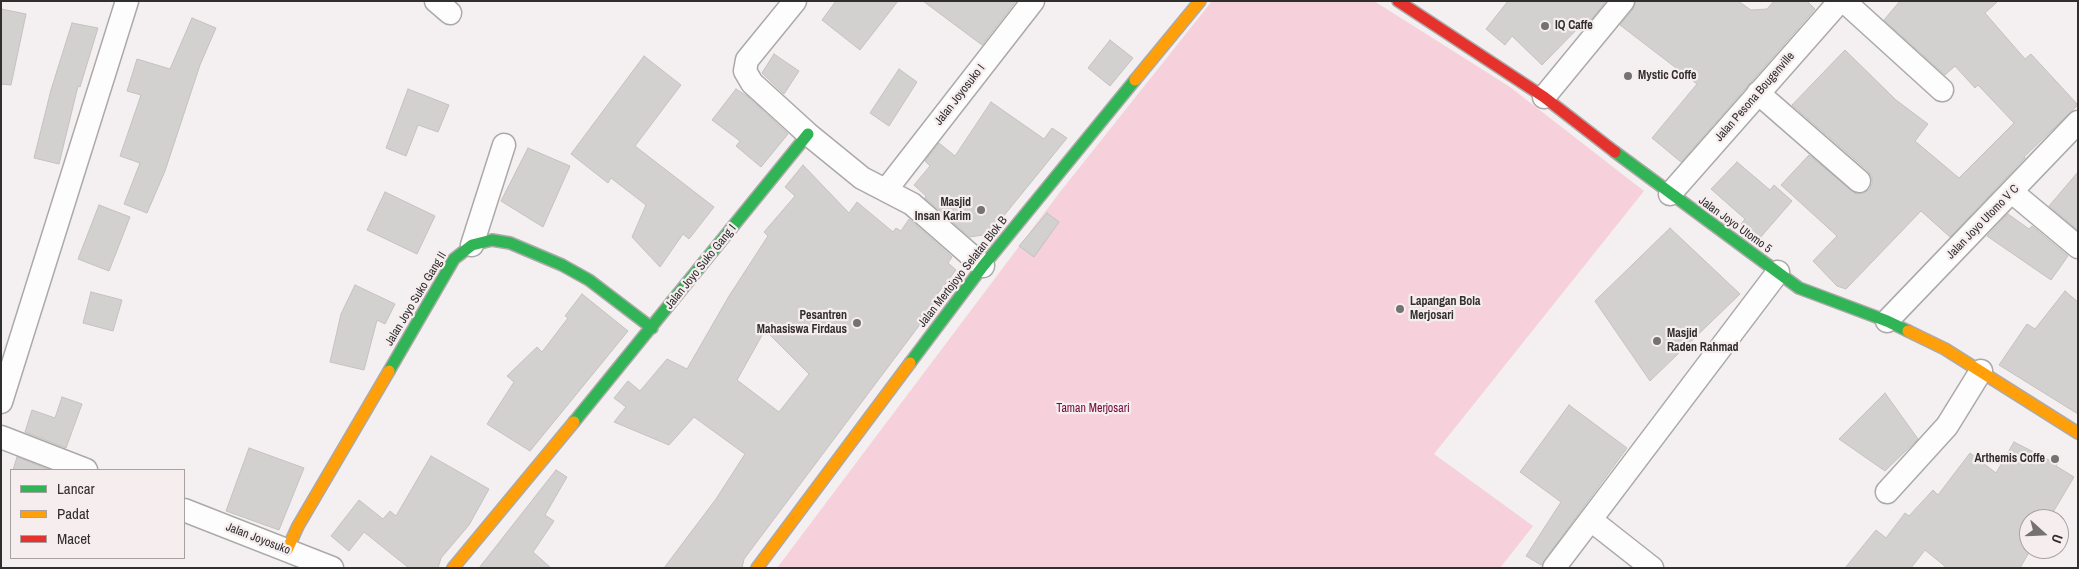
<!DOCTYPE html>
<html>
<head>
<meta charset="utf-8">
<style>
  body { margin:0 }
  #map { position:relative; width:2079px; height:569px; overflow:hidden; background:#f4eff0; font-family:"Archivo Narrow",sans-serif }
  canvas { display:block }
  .frame { position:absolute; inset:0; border:2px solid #312e2e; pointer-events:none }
  .legend { position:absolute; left:10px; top:469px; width:175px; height:90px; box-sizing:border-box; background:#f6edef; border:1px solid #a7a1a2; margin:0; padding:6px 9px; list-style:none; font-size:15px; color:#312e2e }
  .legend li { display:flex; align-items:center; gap:10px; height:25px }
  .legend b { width:25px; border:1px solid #a7a1a2 }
  .north { position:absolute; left:2019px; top:509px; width:50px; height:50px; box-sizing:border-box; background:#f6edef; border:1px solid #a7a1a2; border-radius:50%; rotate:110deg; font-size:14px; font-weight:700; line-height:20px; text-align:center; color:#312e2e }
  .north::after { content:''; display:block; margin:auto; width:18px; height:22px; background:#757272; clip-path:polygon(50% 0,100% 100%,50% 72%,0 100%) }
</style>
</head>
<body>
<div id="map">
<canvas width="2079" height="569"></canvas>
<div class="frame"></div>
<ul class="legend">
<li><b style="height:6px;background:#30b455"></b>Lancar</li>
<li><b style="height:6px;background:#ff9f0a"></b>Padat</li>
<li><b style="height:6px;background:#e5322d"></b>Macet</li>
</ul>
<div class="north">U</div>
</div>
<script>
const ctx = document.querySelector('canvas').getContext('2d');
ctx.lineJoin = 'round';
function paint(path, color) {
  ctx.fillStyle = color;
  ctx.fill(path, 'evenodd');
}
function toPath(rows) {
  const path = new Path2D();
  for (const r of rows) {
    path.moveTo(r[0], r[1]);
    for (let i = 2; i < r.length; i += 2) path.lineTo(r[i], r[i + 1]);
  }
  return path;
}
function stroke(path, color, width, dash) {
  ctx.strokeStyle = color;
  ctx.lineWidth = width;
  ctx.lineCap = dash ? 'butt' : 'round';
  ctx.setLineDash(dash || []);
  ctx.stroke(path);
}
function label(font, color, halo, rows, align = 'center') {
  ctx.font = font + ' "Archivo Narrow",sans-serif';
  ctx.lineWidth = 4.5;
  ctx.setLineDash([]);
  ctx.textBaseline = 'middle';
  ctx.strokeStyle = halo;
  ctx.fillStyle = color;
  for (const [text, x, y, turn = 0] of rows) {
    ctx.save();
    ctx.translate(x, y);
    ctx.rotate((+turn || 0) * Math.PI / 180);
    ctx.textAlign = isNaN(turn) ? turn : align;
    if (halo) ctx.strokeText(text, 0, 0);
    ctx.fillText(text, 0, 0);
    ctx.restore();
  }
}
paint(toPath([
  [1212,1,1374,1,1510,87,1644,191,1434,454,1533,526,1500,568,777,568,1060,192]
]), '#f6d1db');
const building = toPath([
  [836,1,898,1,860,50,822,20,836,1],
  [923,1,1016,1,982,45,923,1],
  [1508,1,1606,1,1587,25,1584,22,1542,65,1512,36,1505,45,1486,29,1508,1],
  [1636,1,1738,1,1751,10,1767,9,1774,1,1807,1,1815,9,1681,162,1652,138,1697,84,1620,25,1633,9,1636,1],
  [1900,1,1998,1,1985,13,2025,59,2031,54,2078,105,2024,157,2025,158,1950,237,1921,211,1846,289,1837,286,1813,261,1837,236,1781,185,1809,155,1856,194,1864,193,1869,190,1872,184,1872,177,1868,171,1792,105,1845,50,1896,100,1928,124,1915,141,1959,178,2014,123,1978,85,1975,88,1955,66,1945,75,1884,20,1900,1],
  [1,9,26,14,11,85,1,84,1,9],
  [192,18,216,28,200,65,165,171,147,213,124,204,140,163,120,156,141,95,127,91,137,59,170,69,192,18],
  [72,23,98,28,80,87,78,86,59,164,34,158,51,90,72,23],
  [1110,40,1133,58,1110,86,1088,68,1110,40],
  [774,54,799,71,784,94,762,73,774,54],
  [644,56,681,85,635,146,714,207,689,239,683,234,660,267,632,237,646,205,611,178,608,183,571,154,644,56],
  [899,69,917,82,889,126,870,113,899,69],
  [408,89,449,105,438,132,418,125,406,156,386,148,408,89],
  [736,89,747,96,788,134,761,167,736,146,740,141,712,120,736,89],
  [991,102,1044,139,1052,128,1067,138,989,234,970,237,925,198,926,196,914,185,930,166,925,161,939,143,955,156,991,102],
  [528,148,570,166,543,227,501,201,528,148],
  [1737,162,1770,190,1774,185,1792,201,1759,239,1741,224,1745,219,1711,189,1737,162],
  [803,165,849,213,857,202,893,232,896,228,901,231,909,219,952,257,948,263,956,270,935,297,939,299,744,559,742,568,664,568,716,499,745,454,694,417,669,445,614,422,626,407,614,398,628,381,640,391,667,359,687,369,729,296,768,236,764,232,795,196,785,187,803,165],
  [765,330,809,374,779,412,737,380,765,330],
  [2078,172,2078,230,2049,206,2078,172],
  [385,192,435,216,417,254,367,230,385,192],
  [99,205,130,217,109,271,78,259,99,205],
  [1047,213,1059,222,1034,257,1019,246,1047,213],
  [2008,214,2029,229,2032,226,2068,256,2051,280,1987,236,2008,214],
  [1670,228,1740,294,1650,381,1595,301,1670,228],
  [355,285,395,304,385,324,377,320,364,370,330,362,341,314,355,285],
  [2065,291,2078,302,2078,414,1999,365,2027,324,2035,329,2065,291],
  [91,292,122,300,113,331,83,323,91,292],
  [582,294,628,331,530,451,487,424,514,382,507,376,537,347,542,352,568,318,565,316,582,294],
  [1885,393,1918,439,1885,471,1839,439,1885,393],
  [62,397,82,404,66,448,25,432,32,410,55,418,62,397],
  [1569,405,1627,448,1541,565,1526,556,1561,502,1520,472,1569,405],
  [2014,442,2057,464,2056,466,2074,477,2049,519,2029,519,2029,549,2031,549,2020,568,1947,568,1925,550,1911,568,1845,568,1876,530,1886,538,1905,513,1909,516,1933,490,1938,495,1970,453,1996,473,2014,442],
  [249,448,304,468,279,530,226,511,249,448],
  [431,456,489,489,469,525,441,558,438,568,409,568,364,532,349,551,331,536,359,500,383,519,390,511,396,516,431,456],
  [17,457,50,470,13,470,17,457],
  [556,470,567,477,545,515,554,521,533,552,551,568,479,568,556,470]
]);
paint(building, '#d3d0d0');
stroke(building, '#c4c1c1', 1);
const street = toPath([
  [436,1,450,13],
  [795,1,747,60,745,71,752,83,808,134,862,178,912,204,983,266],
  [1844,1,1942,90],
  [1758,93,1859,181],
  [1544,97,1623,1],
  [886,190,1033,1],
  [2012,192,2078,247],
  [1670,194,1840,1],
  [472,245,504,145],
  [1887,321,2078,122],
  [1,402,127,1],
  [1,437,86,470],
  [1887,492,1947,426,1981,371],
  [184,510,332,568],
  [1591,520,1652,568],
  [1554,568,1778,272]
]);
const fast = toPath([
  [1615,152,1799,288,1887,321,1908,331],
  [910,363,983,266,1135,80],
  [389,371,454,259,472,245,492,240,510,243,562,265,589,280,652,328],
  [574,422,808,134]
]);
const slow = toPath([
  [1135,80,1200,1],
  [1908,331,1945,349,2078,433],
  [287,550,298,526,389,371],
  [453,568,574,422],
  [757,568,910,363]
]);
const jam = toPath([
  [1398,1,1544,97,1615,152]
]);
stroke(street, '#aca9a9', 25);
stroke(fast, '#aca9a9', 14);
stroke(slow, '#aca9a9', 14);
stroke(jam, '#aca9a9', 14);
stroke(street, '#fdfdfd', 22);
stroke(fast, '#30b455', 11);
stroke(slow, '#ff9f0a', 11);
stroke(jam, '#e5322d', 11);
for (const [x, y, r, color] of [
  [1545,26,5,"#757272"],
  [1628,76,5,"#757272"],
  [981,210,5,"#757272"],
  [1400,309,5,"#757272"],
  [857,323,5,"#757272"],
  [1657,341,5,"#757272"],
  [2055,459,5,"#757272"]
]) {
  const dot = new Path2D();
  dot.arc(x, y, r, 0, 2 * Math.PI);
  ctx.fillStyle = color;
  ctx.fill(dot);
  stroke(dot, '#f6edef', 2);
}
label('bold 12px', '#312e2e', '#f6edef', [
  ["IQ Caffe",1555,26],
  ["Mystic Coffe",1638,76],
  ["Masjid",971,203,"right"],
  ["Insan Karim",971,217,"right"],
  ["Lapangan Bola",1410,302],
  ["Merjosari",1410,316],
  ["Pesantren",847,316,"right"],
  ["Mahasiswa Firdaus",847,330,"right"],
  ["Masjid",1667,334],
  ["Raden Rahmad",1667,348],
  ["Arthemis Coffe",2045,459,"right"]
], 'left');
label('12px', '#312e2e', '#f6edef', [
  ["Jalan Joyosuko I",960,95,-52],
  ["Jalan Pesona Bougenville",1755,97,-49],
  ["Jalan Joyo Utomo V C",1983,222,-46],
  ["Jalan Joyo Utomo 5",1735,225,36],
  ["Jalan Joyo Suko Gang I",701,267,-51],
  ["Jalan Mertojoyo Selatan Blok B",963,272,-52],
  ["Jalan Joyo Suko Gang II",416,299,-59],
  ["Jalan Joyosuko",258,539,21]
]);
label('12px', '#710939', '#f6edef', [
  ["Taman Merjosari",1093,409]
]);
</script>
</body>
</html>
